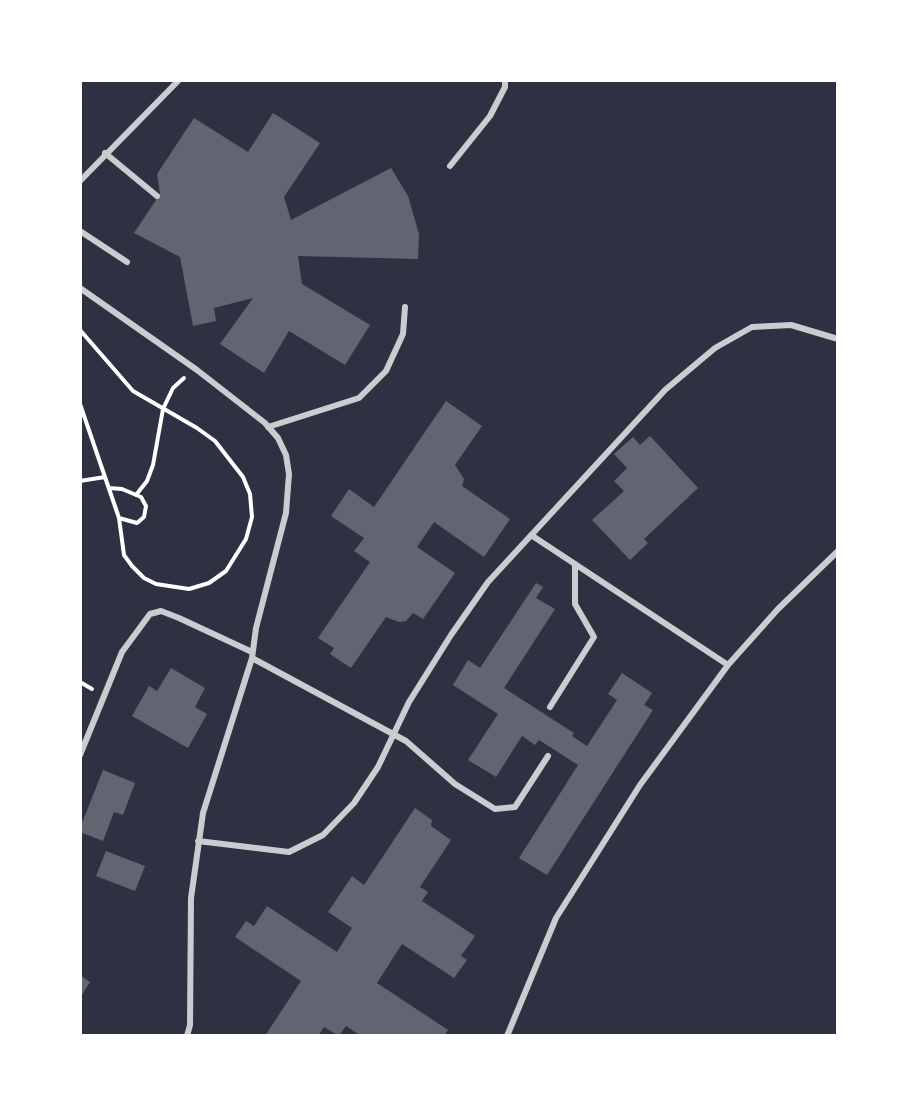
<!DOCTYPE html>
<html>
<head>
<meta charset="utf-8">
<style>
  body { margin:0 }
  #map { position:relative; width:918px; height:1116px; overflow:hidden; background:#2d3142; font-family:Lora,serif }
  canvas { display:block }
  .frame { position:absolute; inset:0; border:82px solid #fff; pointer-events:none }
</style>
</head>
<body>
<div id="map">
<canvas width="918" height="1116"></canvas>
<div class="frame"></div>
</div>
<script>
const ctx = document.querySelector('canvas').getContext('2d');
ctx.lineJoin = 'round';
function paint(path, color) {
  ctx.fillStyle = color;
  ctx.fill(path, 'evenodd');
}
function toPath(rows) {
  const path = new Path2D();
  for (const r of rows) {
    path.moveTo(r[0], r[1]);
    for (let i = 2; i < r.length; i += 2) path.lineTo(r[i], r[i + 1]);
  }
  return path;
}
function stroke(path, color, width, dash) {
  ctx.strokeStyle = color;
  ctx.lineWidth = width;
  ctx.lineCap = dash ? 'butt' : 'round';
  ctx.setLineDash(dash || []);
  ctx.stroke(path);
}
paint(toPath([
  [273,113,320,143,284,197,291,220,391,168,408,196,419,234,418,259,298,256,302,284,370,325,345,365,289,331,264,373,220,344,253,298,214,308,216,321,193,326,180,257,134,233,160,194,157,174,194,118,248,152],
  [446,401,482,426,455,465,464,479,462,486,510,519,484,557,434,522,417,547,455,573,423,619,413,613,406,621,399,622,386,617,351,668,330,654,334,648,318,638,370,562,354,551,364,538,331,516,349,489,374,507],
  [650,436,698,488,644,539,648,543,630,560,592,520,624,491,614,481,627,468,614,454,633,437,640,445],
  [536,583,543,587,536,598,555,609,504,688,574,733,572,736,587,746,617,700,608,694,622,673,652,693,644,705,653,710,547,875,519,858,578,765,539,740,535,745,522,736,496,777,468,760,498,714,453,685,468,660,480,668],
  [171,668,205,688,195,707,207,714,188,748,132,716,149,686,157,691],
  [103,770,135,783,123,815,114,812,103,841,80,832,80,828],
  [415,808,432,820,431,826,451,840,420,887,428,892,422,901,475,936,461,956,467,960,454,978,402,944,377,983,448,1030,444,1036,361,1036,346,1026,339,1036,324,1027,318,1036,265,1036,301,981,235,937,246,921,254,926,267,906,337,952,352,928,328,912,352,876,364,885],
  [106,851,145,866,135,891,96,876],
  [80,975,90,982,80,998]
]), '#626471');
stroke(toPath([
  [80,330,133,391,197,428,215,441,243,477,250,494,252,517,246,539,226,571,209,583,189,589,156,584,144,578,132,566,124,555,119,518,80,404],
  [80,481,105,477],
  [109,488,122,489,141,497,146,506,144,517,137,523,119,518],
  [136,495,147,481,153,465,163,409,173,388,184,378],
  [80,682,92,689]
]), '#fff', 4);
stroke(toPath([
  [105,153,157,196],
  [450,166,490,116,505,87,505,80],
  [80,181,179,80],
  [80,231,127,262],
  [80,288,197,370,265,423,278,438,286,455,289,474,286,513,256,628,252,658,203,813,191,898,190,1025,187,1036],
  [268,427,359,398,386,371,403,334,405,307],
  [531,535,728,665],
  [252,658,406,741,455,784,495,809,515,807,548,756],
  [550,707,594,637,575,604,575,564],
  [80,755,122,652,150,614,161,611,179,618,252,652],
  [198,841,289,852,323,835,354,803,378,767,409,702,451,635,488,582,665,390,715,348,752,327,791,325,838,339],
  [507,1036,556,918,640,785,728,665,778,609,838,551]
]), '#caccd0', 6);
</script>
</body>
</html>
